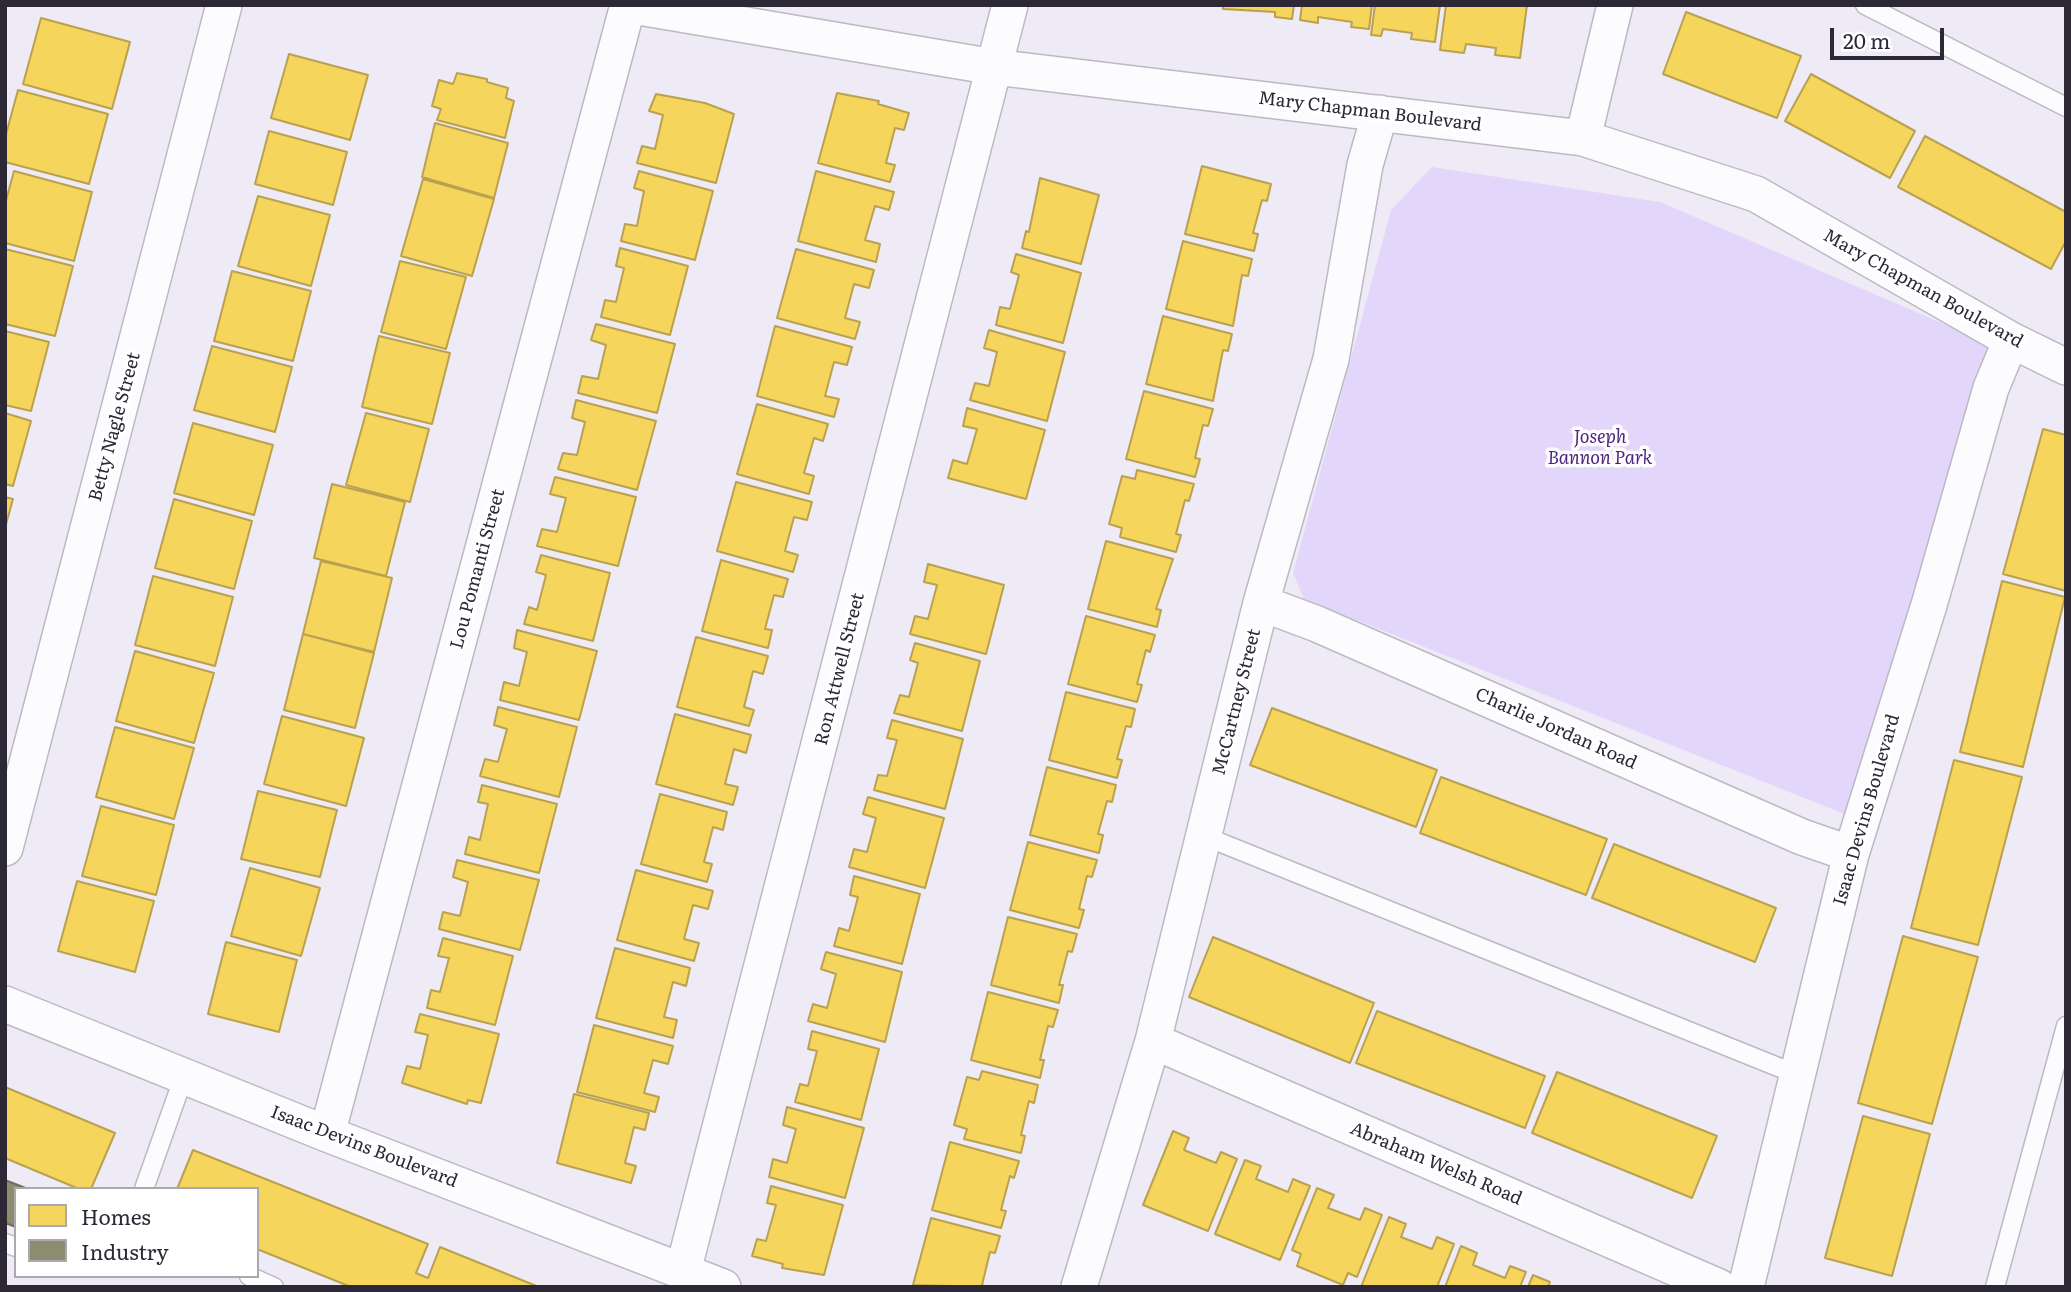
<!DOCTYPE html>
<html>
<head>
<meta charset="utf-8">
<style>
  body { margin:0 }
  #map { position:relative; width:2071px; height:1292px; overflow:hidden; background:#eeebf6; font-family:Literata,serif }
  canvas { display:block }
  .frame { position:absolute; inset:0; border:7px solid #2d2835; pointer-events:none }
  .legend { position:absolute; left:14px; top:1187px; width:245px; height:91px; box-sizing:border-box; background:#fff; border:2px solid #aba9ae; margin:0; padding:9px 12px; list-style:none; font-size:21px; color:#2d2835 }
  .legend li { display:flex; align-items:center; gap:14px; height:35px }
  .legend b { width:35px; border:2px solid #aba9ae }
  .scale { position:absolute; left:1830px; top:28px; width:114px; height:32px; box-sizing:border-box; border:4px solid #2d2835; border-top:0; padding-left:9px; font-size:21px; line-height:24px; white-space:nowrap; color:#2d2835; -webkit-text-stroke:5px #fff; paint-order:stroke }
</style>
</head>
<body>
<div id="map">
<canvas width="2071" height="1292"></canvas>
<div class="frame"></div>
<ul class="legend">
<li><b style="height:19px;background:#f6d55c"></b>Homes</li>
<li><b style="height:19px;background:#8c8c6e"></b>Industry</li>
</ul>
<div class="scale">20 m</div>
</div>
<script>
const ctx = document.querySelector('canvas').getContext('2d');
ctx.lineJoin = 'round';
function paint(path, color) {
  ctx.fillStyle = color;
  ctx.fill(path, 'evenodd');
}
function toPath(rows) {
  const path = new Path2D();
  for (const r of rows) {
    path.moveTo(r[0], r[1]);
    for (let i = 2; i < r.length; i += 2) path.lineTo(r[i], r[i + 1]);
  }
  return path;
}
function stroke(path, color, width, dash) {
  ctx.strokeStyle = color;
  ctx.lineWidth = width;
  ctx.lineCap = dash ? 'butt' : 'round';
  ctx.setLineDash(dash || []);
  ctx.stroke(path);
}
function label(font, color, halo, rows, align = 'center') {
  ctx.font = font + ' Literata,serif';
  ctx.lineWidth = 7;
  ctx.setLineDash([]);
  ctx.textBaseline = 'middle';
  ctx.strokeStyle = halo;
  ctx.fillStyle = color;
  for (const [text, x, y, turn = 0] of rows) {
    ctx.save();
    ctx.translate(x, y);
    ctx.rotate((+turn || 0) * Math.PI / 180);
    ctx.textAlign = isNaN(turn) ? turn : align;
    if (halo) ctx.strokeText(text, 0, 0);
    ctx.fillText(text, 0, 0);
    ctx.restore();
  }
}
paint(toPath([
  [1432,167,1660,202,1993,345,1857,819,1304,599,1293,573,1391,210]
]), '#e2d7fa');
const homes = toPath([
  [1223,5,1294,5,1292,19,1275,17,1275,12,1223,9,1223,5],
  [1302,5,1372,5,1369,29,1351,27,1352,22,1318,17,1318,23,1300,20,1302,5],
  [1375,5,1440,5,1435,42,1411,39,1412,33,1383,29,1381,36,1371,35,1375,5],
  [1446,5,1527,5,1520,58,1495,55,1496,48,1466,44,1464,53,1440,50,1446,5],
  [1686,12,1801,56,1777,118,1663,74,1686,12],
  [41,18,130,42,112,109,23,84,41,18],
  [289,54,368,75,350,140,271,118,289,54],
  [457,73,487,79,487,82,508,88,506,98,514,101,505,138,437,120,441,109,432,106,439,80,453,84,457,73],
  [1811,74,1915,131,1890,178,1785,121,1811,74],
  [18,90,108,114,89,184,5,162,5,138,18,90],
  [837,93,879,101,878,104,909,113,904,130,895,128,886,163,895,165,890,182,818,163,837,93],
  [656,94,705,103,734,114,716,183,637,163,642,146,655,149,663,115,649,111,656,94],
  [435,123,508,143,494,198,422,177,435,123],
  [269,131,347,152,333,205,255,184,269,131],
  [1925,136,2066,212,2066,241,2051,269,1898,187,1925,136],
  [1202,166,1271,184,1267,201,1262,200,1253,233,1258,234,1254,251,1185,234,1202,166],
  [14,171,92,192,74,261,5,243,5,204,14,171],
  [639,171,713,191,695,260,621,241,625,224,637,226,644,191,634,188,639,171],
  [816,171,894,192,889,210,875,206,865,240,880,244,876,262,798,241,816,171],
  [1040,178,1099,195,1081,264,1022,248,1026,231,1029,232,1040,178],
  [423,179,494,199,472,276,401,256,423,179],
  [258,196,330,215,311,286,238,266,258,196],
  [1183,241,1252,259,1248,276,1242,275,1233,326,1166,309,1183,241],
  [620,248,688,266,670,335,601,317,605,300,616,302,624,268,616,266,620,248],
  [5,249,73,266,55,336,5,324,5,249],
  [796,249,874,270,869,288,854,284,845,318,860,322,855,339,777,318,796,249],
  [1016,254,1081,273,1063,343,996,325,1000,307,1010,309,1019,275,1011,272,1016,254],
  [400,261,466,277,446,349,381,332,400,261],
  [232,271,311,291,293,361,214,341,232,271],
  [1163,316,1232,334,1228,351,1223,350,1213,401,1146,384,1163,316],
  [596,324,675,344,657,413,578,393,582,376,598,379,606,345,591,340,596,324],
  [775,326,852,347,847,365,834,362,825,396,839,399,834,417,757,396,775,326],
  [989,330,1065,352,1047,421,970,400,975,383,989,386,997,352,984,348,989,330],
  [5,331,49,342,31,411,5,405,5,331],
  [379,336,450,353,432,424,362,407,379,336],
  [212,346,292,367,275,432,194,410,212,346],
  [1144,391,1213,409,1208,426,1203,425,1195,458,1200,459,1195,477,1126,459,1144,391],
  [576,400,656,421,637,490,558,469,563,453,577,455,585,422,572,418,576,400],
  [757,404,828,424,823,441,814,438,804,473,814,476,809,494,737,474,757,404],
  [967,408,1045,430,1026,499,948,478,953,460,967,464,977,429,963,426,967,408],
  [5,413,31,421,13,486,5,484,5,413],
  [366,413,429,429,410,502,346,485,366,413],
  [193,423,273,445,254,515,174,493,193,423],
  [2043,429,2066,435,2066,591,2003,574,2043,429],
  [1137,470,1194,484,1189,501,1185,500,1176,534,1181,535,1176,552,1120,537,1122,528,1109,524,1122,476,1135,479,1137,470],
  [555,477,636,497,618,566,537,546,542,529,557,532,566,498,550,494,555,477],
  [736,482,812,502,807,520,794,517,785,551,798,555,793,572,717,551,736,482],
  [332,484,405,502,386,576,314,558,332,484],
  [5,497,13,499,5,528,5,497],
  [174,499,252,521,234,589,155,568,174,499],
  [1106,541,1173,559,1156,609,1161,610,1157,627,1088,609,1106,541],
  [541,555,610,573,593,641,524,624,529,607,537,610,546,575,536,572,541,555],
  [721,560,788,579,783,597,774,595,765,629,772,630,768,648,702,631,721,560],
  [321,561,392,578,374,652,303,634,321,561],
  [928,564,1004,585,986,654,910,634,915,616,928,619,937,585,924,582,928,564],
  [153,576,233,597,215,666,135,645,153,576],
  [2002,581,2065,597,2023,767,1960,752,2002,581],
  [1086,616,1155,635,1150,652,1146,650,1137,684,1142,685,1137,702,1068,684,1086,616],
  [517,630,597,651,579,720,500,700,504,682,519,686,527,652,514,648,517,630],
  [303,634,374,653,355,728,284,710,303,634],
  [696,637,768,656,763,674,753,671,744,707,754,710,749,726,677,707,696,637],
  [915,643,980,661,962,731,894,713,900,695,909,697,918,663,910,660,915,643],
  [135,651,214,673,194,743,116,721,135,651],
  [1066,692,1135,709,1131,727,1126,726,1117,759,1122,760,1117,778,1049,760,1066,692],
  [498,707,577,727,559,797,480,776,485,759,498,762,507,729,494,725,498,707],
  [1272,708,1437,770,1416,827,1250,765,1272,708],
  [675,714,751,735,746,753,734,749,725,784,738,787,733,805,656,784,675,714],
  [282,716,364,738,346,806,264,784,282,716],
  [892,720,963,739,945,809,874,790,878,775,887,776,897,740,887,738,892,720],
  [115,727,194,748,174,819,96,797,115,727],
  [1954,760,2022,777,1978,945,1911,928,1954,760],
  [1047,767,1116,785,1112,802,1107,801,1098,834,1103,835,1099,853,1030,835,1047,767],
  [1441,777,1607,839,1586,895,1420,833,1441,777],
  [482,785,557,804,539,873,465,854,469,837,480,840,488,804,478,802,482,785],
  [258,791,337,810,320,877,241,859,258,791],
  [660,794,727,812,723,830,713,827,704,862,712,864,707,882,641,864,660,794],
  [868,797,944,818,925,888,849,867,854,849,867,852,876,818,863,814,868,797],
  [101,806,174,825,156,895,82,876,101,806],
  [1028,842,1097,860,1092,877,1087,876,1079,909,1084,910,1079,928,1010,910,1028,842],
  [1614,844,1776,908,1755,962,1592,898,1614,844],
  [457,860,539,880,520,950,439,929,443,912,460,916,468,882,453,877,457,860],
  [250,868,320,888,301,956,231,936,250,868],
  [636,870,713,891,708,909,693,905,684,939,699,943,694,961,617,940,636,870],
  [854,876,920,894,902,964,834,946,839,928,849,931,858,897,850,895,854,876],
  [77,881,154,901,135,972,58,951,77,881],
  [1008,917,1077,934,1072,952,1068,951,1059,985,1063,985,1059,1003,991,985,1008,917],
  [1903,936,1978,957,1932,1124,1858,1103,1903,936],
  [1213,937,1374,1003,1350,1063,1189,997,1213,937],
  [443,938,513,956,495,1025,427,1008,431,990,440,992,449,958,438,956,443,938],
  [226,942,297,960,279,1032,208,1014,226,942],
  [615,948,690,968,686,986,673,982,664,1017,677,1020,673,1038,596,1018,615,948],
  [826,952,902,972,885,1042,808,1021,813,1004,827,1008,836,974,821,969,826,952],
  [988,992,1058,1010,1053,1027,1048,1026,1040,1060,1044,1060,1040,1078,971,1060,988,992],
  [1377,1011,1545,1076,1525,1128,1356,1063,1377,1011],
  [420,1014,499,1034,481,1103,468,1100,467,1104,402,1083,407,1066,420,1069,428,1035,415,1032,420,1014],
  [594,1025,673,1046,668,1064,653,1060,644,1093,659,1097,655,1112,577,1092,594,1025],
  [812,1031,879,1049,861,1120,795,1102,800,1084,808,1086,817,1051,808,1049,812,1031],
  [982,1071,1038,1085,1034,1103,1029,1101,1021,1135,1025,1136,1021,1153,964,1139,967,1129,954,1125,967,1077,979,1080,982,1071],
  [1557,1072,1717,1136,1692,1198,1532,1133,1557,1072],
  [5,1087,115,1133,91,1189,79,1189,5,1158,5,1087],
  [574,1094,649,1113,645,1130,634,1127,625,1163,636,1166,631,1183,557,1163,574,1094],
  [787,1107,864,1128,845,1198,769,1177,773,1159,787,1163,796,1129,783,1125,787,1107],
  [1863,1116,1930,1134,1892,1276,1825,1258,1863,1116],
  [1173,1131,1189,1138,1184,1150,1216,1163,1221,1152,1237,1159,1208,1231,1143,1205,1173,1131],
  [950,1142,1019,1161,1014,1178,1010,1176,1001,1210,1006,1211,1001,1228,932,1210,950,1142],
  [193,1150,428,1244,416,1273,428,1278,440,1247,539,1287,351,1287,257,1249,257,1189,177,1189,193,1150],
  [1245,1160,1261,1166,1256,1179,1288,1192,1293,1179,1310,1186,1280,1260,1215,1234,1245,1160],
  [771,1186,843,1205,824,1275,782,1268,783,1264,752,1256,757,1239,766,1241,776,1205,767,1203,771,1186],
  [1317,1188,1334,1195,1328,1208,1360,1220,1365,1208,1382,1215,1357,1277,1348,1273,1343,1285,1297,1266,1301,1254,1292,1250,1317,1188],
  [1389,1217,1406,1224,1401,1237,1432,1249,1437,1237,1454,1244,1437,1287,1361,1287,1389,1217],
  [931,1218,1000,1236,995,1253,990,1252,982,1285,987,1287,913,1285,931,1218],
  [1461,1246,1477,1253,1473,1265,1505,1278,1510,1266,1526,1272,1520,1287,1445,1287,1461,1246],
  [1533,1275,1550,1282,1548,1287,1528,1287,1533,1275]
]);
paint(homes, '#f6d55c');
stroke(homes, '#baa150', 2);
const industry = toPath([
  [5,1180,28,1189,16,1189,16,1227,5,1223,5,1180]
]);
paint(industry, '#8c8c6e');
stroke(industry, '#706e5d', 2);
const service = toPath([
  [1865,5,2066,107],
  [1204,836,1798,1075],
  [144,1189,184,1076],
  [5,1243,16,1247],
  [249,1276,274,1287],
  [1995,1287,2066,1026]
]);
const minor = toPath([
  [627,5,994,67,1583,138,1756,194,2011,340,2066,367],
  [1583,138,1615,5],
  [1261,603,1317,624,1802,837,1851,854],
  [5,848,224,5],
  [5,1004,327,1134,723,1287],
  [1153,1041,1719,1287],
  [327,1134,628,5],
  [683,1271,1010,5],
  [1079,1287,1153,1041,1261,603,1331,359,1365,165,1380,113],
  [1746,1287,1851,854,1929,605,1991,388,2011,340]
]);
stroke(service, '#bcb9c4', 21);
stroke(minor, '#bcb9c4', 38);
stroke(service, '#fcfcfe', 18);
stroke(minor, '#fcfcfe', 35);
label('18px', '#2d2835', '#fff', [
  ["Mary Chapman Boulevard",1370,112,7],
  ["Mary Chapman Boulevard",1923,289,29],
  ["Betty Nagle Street",115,427,-75],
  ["Lou Pomanti Street",478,569,-75],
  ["Ron Attwell Street",840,669,-76],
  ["McCartney Street",1237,702,-76],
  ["Charlie Jordan Road",1556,729,24],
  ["Isaac Devins Boulevard",1867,810,-74],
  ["Isaac Devins Boulevard",364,1147,21],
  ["Abraham Welsh Road",1436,1164,23]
]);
label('italic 18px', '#4e2580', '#fff', [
  ["Joseph",1600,438],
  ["Bannon Park",1600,459]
]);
</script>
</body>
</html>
